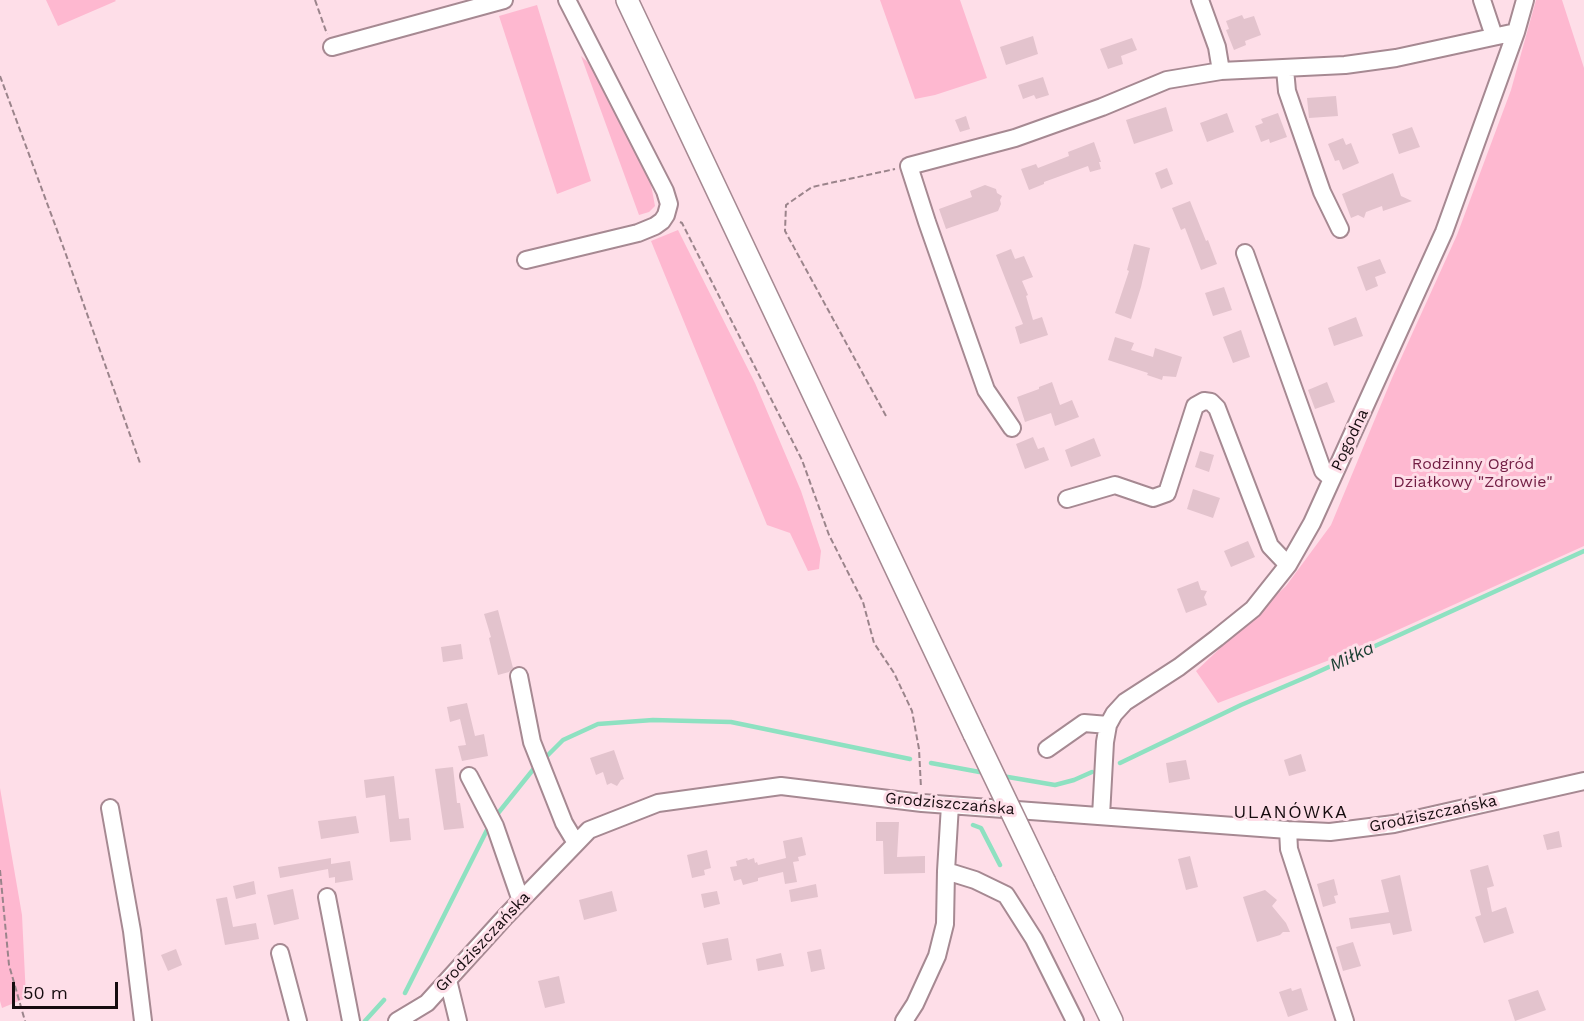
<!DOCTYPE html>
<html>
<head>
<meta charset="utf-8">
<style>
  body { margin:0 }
  #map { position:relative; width:1584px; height:1021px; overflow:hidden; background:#fedee8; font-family:"Work Sans",sans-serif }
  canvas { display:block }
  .scale { position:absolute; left:12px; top:982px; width:106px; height:27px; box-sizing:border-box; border:3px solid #160c0f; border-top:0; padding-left:8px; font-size:18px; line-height:21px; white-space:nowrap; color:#160c0f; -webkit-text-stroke:4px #fedee8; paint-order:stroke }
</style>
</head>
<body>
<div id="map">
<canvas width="1584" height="1021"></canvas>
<div class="scale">50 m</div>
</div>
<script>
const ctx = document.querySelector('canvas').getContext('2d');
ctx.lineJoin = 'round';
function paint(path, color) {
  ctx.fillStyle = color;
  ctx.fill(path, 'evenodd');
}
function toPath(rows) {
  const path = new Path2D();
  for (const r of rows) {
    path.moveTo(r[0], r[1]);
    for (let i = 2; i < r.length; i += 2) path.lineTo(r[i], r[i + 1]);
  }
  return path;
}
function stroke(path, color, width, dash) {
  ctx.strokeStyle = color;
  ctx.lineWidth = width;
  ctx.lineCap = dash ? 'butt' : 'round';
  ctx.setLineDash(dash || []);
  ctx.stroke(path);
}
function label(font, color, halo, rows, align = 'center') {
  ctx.font = font + ' "Work Sans",sans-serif';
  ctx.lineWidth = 6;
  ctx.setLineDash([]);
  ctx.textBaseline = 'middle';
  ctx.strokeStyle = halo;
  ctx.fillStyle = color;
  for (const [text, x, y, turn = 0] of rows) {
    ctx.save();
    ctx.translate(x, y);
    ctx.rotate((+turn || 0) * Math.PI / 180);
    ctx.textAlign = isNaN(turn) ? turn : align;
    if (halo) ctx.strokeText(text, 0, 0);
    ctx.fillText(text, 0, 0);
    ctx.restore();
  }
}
paint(toPath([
  [46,0,115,0,116,1,58,26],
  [880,0,960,0,987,78,935,95,915,99],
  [1536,0,1562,0,1584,68,1584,546,1340,656,1218,703,1196,671,1286,586,1331,525,1392,378,1457,235,1511,90],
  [537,5,591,181,557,194,499,16],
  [581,56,593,67,649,174,655,206,649,212,639,215],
  [678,230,755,383,801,491,821,551,819,569,808,571,790,533,767,525,651,241],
  [0,788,22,915,26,998,2,1008,0,1001]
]), '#feb8d0');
stroke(toPath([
  [545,758,563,740,598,724,653,720,731,722,910,759],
  [931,763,985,773],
  [1120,763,1241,705,1309,676,1584,551],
  [1002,776,1055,785,1074,780,1092,772],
  [495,817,536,766],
  [973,825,981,828,1000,865],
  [405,993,488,828],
  [365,1021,384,1000]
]), '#8ee1c1', 4.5);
paint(toPath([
  [1242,15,1244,19,1254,16,1261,35,1245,41,1246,45,1234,50,1226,30,1229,29,1226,21],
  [1033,36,1038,54,1006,65,1000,47],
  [1132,38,1137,50,1121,56,1123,64,1108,69,1100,49],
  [1043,77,1049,95,1036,99,1034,95,1023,99,1018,85],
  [1336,96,1338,116,1309,118,1307,98],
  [1166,107,1173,131,1134,144,1126,120],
  [1227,113,1234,132,1207,142,1200,123],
  [1278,113,1287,137,1270,143,1269,139,1261,142,1255,126,1263,123,1261,119],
  [966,116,970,129,960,132,955,120],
  [1412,127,1420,147,1399,154,1392,134],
  [1343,138,1346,145,1351,143,1359,163,1343,170,1339,160,1335,161,1328,144],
  [1094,142,1101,162,1099,162,1101,169,1090,172,1088,166,1044,182,1044,184,1029,190,1021,169,1036,164,1038,168,1069,156,1068,152],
  [1167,168,1173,184,1161,189,1155,173],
  [1393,173,1401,196,1412,201,1383,211,1382,206,1366,212,1364,218,1358,215,1351,218,1342,194],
  [985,185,996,189,997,193,1002,196,1000,200,1001,204,998,211,946,229,939,209,972,197,970,191],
  [1190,201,1206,241,1208,240,1217,264,1201,270,1185,228,1181,230,1172,208],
  [1134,244,1150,248,1141,287,1131,319,1115,313,1129,271,1127,270],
  [1011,249,1015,259,1024,256,1033,277,1022,281,1028,295,1026,296,1033,320,1042,317,1048,335,1020,344,1015,327,1023,324,996,255],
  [1380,259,1386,273,1375,277,1378,286,1366,291,1357,267],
  [1224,287,1232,310,1213,316,1205,293],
  [1356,317,1363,336,1334,346,1328,328],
  [1241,330,1250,357,1233,363,1223,337],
  [1115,337,1134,343,1131,350,1153,357,1155,348,1182,357,1176,377,1163,376,1162,380,1147,375,1148,373,1108,360],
  [1052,382,1060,405,1072,400,1079,417,1055,426,1051,413,1025,422,1017,397,1039,389,1039,387],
  [1327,382,1335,402,1315,409,1308,390],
  [1033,437,1038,449,1044,447,1049,460,1025,469,1016,444],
  [1094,438,1101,456,1071,467,1065,450],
  [1200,451,1214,455,1209,472,1195,467],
  [1193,489,1220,498,1213,518,1187,509],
  [1248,541,1255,557,1231,567,1224,551],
  [1198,581,1201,590,1207,591,1204,597,1207,605,1186,613,1177,589],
  [498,610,513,668,509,672,498,675,489,638,491,637,484,614],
  [461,644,463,659,443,662,441,647],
  [467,703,475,736,484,734,488,756,462,761,458,746,466,745,460,719,450,722,447,707],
  [614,750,624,779,621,780,617,786,611,783,607,785,603,772,596,775,590,758],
  [1301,754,1306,771,1289,776,1284,760],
  [1186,760,1190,779,1169,783,1166,763],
  [453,767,457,803,460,803,464,828,444,830,435,769],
  [394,776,399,819,409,818,411,840,390,842,385,795,366,798,364,780],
  [356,816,359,833,321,839,318,821],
  [876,822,899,822,897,857,925,856,925,873,884,874,883,841,876,841],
  [1559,831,1562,847,1547,850,1543,835],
  [802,837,806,855,798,857,799,861,793,862,797,882,785,884,783,872,758,878,758,881,743,885,741,879,734,881,730,867,737,866,736,861,747,858,748,860,754,858,755,863,757,862,758,865,786,858,783,841],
  [707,850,711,868,704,870,705,875,692,878,687,855],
  [1190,856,1198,887,1186,890,1178,859],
  [331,858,331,864,350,861,353,880,335,883,335,877,329,878,328,869,280,878,278,867],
  [1488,865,1494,886,1487,888,1492,912,1506,907,1514,933,1484,943,1475,917,1481,915,1470,870],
  [1400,875,1412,931,1393,935,1390,923,1351,929,1349,918,1389,912,1381,880],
  [1334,879,1338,895,1334,896,1336,903,1323,907,1317,884],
  [254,881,256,894,236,899,233,886],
  [816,884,818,897,791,902,789,890],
  [293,889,299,919,274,925,267,895],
  [1265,890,1277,900,1272,906,1286,923,1290,932,1283,932,1280,935,1257,942,1243,897],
  [612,891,617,911,584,920,579,900],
  [717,891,720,904,704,908,701,894],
  [227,897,233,927,256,923,259,939,225,945,216,899],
  [728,938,732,960,707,965,702,943],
  [1353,942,1361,966,1343,971,1336,947],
  [176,949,182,965,168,971,161,955],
  [821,949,825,969,811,972,807,952],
  [781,953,784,966,758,971,756,959],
  [559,976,565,1003,545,1008,538,981],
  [1291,988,1292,991,1301,988,1308,1010,1288,1017,1279,992],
  [1538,990,1546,1010,1515,1021,1508,1000]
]), '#e3c3cd');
const minor = toPath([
  [1200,0,1217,47,1221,71],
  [1482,0,1494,36],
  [332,47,504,0],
  [1285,69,1287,91,1322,192,1340,229],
  [1245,253,1323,471,1332,479],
  [526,260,638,233,655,226,662,221,666,215,669,204,665,191,567,0],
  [1012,428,986,390,927,222,909,166,1015,138,1102,107,1167,80,1221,71,1345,65,1396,58,1516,32],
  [1067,499,1115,485,1153,498,1167,493,1195,406,1204,401,1211,402,1217,408,1270,546,1288,565],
  [519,676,532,742,564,823,576,843],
  [1047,749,1084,723,1108,725],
  [469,776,495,826,521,901],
  [110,808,132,931,143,1021],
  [1101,816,1105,742,1108,725,1114,714,1125,702,1179,667,1217,638,1253,609,1288,565,1312,523,1444,232,1516,32,1525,0],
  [1288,830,1289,849,1345,1021],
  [946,871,950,805],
  [327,897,351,1021],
  [280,953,298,1021],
  [448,980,458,1021],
  [397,1021,427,1003,505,917,589,830,658,803,781,786,922,803,1288,830,1330,832,1394,824,1584,781],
  [904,1021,915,1004,937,956,945,924,946,871,975,880,1006,895,1034,939,1075,1021]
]);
const major = toPath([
  [627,0,974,734],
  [1045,882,1112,1021]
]);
stroke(minor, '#a68992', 20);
stroke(major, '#a68992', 24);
stroke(toPath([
  [315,0,327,34],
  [0,76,64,249,140,463],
  [680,222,682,223,802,460,829,535,863,602,874,643,894,673,912,711,919,749,921,788],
  [886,416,785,231,786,205,812,187,895,169],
  [0,870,9,965,25,1021]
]), '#9b848b', 2, [6, 3]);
stroke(minor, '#fff', 16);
stroke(major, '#fff', 21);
const majorBridge = toPath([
  [974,734,1045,882]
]);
stroke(majorBridge, '#a68992', 24, []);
stroke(majorBridge, '#fff', 21);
label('16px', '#160c0f', '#fedee8', [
  ["Pogodna",1350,440,-65],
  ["Grodziszczańska",950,804,5],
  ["Grodziszczańska",1433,814,-12],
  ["Grodziszczańska",483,942,-47]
]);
label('16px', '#721e44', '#fedee8', [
  ["Rodzinny Ogród",1473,464],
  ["Działkowy \"Zdrowie\"",1473,482]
]);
label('italic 18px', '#173c2f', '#fedee8', [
  ["Miłka",1352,657,-25]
]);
ctx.letterSpacing = '1.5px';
label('18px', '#160c0f', '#fedee8', [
  ["ULANÓWKA",1291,813]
]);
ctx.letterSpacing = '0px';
</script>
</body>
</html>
